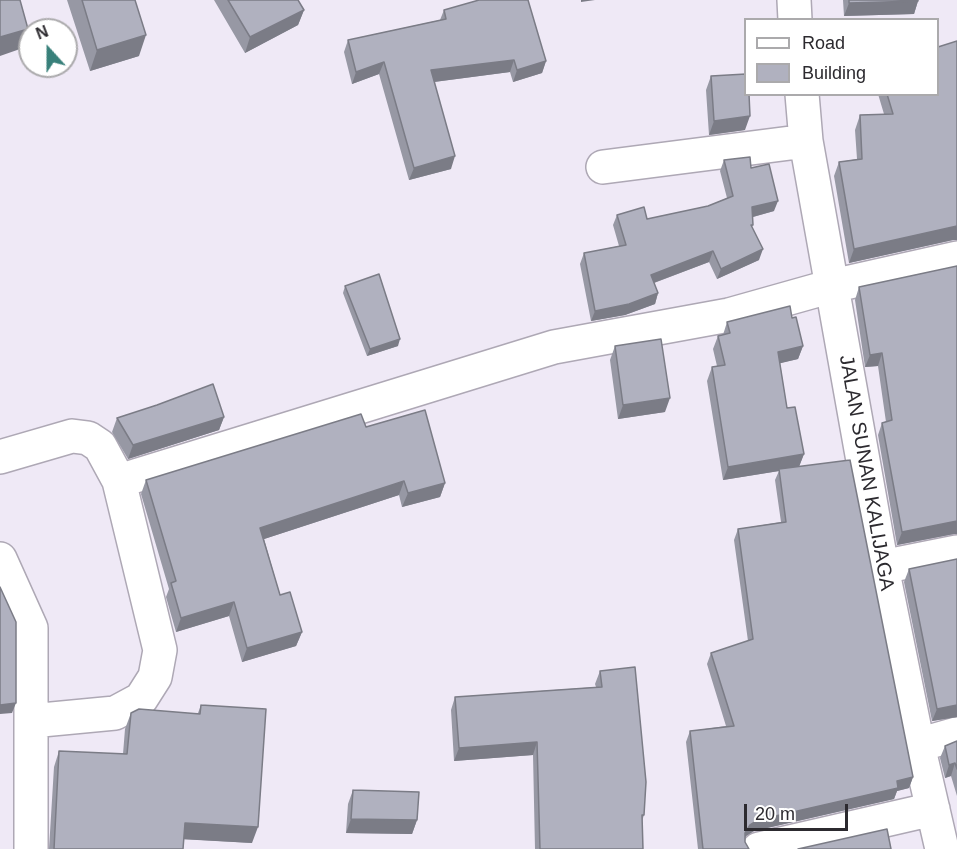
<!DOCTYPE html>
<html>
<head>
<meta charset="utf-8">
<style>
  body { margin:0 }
  #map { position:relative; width:957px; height:849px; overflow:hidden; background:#efe9f6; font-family:Arial,sans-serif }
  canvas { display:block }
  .legend { position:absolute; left:744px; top:18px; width:195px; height:78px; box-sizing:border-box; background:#fff; border:2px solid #abaaac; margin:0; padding:8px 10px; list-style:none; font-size:18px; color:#2c2a2f }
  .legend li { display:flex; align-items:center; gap:12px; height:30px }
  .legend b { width:30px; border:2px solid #abaaac }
  .north { position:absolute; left:18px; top:18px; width:60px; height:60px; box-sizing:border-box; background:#fff; border:2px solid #abaaac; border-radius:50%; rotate:339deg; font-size:16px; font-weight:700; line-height:24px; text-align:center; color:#2c2a2f }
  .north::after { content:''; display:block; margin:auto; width:21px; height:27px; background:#38807a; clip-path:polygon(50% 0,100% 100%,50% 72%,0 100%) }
  .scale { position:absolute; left:744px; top:804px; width:104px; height:27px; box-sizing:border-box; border:3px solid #2c2a2f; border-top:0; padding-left:8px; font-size:18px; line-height:21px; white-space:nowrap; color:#2c2a2f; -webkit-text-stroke:4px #fff; paint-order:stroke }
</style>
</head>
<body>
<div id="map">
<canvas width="957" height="849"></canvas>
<ul class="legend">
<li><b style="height:8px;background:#fff"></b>Road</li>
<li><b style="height:16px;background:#b0b1bf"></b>Building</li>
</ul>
<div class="north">N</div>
<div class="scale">20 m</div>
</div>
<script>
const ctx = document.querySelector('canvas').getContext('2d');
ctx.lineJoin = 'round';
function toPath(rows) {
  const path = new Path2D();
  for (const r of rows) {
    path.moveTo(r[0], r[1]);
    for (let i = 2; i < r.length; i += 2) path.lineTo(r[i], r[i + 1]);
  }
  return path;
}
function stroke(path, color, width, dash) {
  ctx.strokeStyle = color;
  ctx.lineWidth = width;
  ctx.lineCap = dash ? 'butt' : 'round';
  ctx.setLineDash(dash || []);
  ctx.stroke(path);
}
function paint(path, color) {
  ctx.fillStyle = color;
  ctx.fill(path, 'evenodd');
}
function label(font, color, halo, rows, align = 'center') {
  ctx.font = font + ' Arial,sans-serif';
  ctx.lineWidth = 6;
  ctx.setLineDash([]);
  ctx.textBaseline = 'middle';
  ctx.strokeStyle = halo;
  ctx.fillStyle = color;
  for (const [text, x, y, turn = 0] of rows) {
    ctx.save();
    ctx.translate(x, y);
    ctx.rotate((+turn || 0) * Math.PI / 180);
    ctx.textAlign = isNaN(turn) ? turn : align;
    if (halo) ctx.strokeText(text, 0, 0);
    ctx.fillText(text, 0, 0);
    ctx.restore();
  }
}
const minor = toPath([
  [794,0,795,20],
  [802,94,806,141,882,567,918,745,942,849],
  [603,167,806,141],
  [0,457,72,436,88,438,100,446,119,481,554,347,729,315,832,286,957,258],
  [0,559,31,628,31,849],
  [882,567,957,552],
  [31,721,115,713,141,699,155,677,160,650,119,481],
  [918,745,957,734],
  [759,849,933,809]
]);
stroke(minor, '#aea8b5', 36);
stroke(minor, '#fff', 33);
paint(toPath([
  [67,0,135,0,139,56,90,71],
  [214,0,298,0,304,10,298,25,245,53],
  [843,0,918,0,918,1,914,14,844,16],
  [444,10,546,61,542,73,513,82,510,72,434,82,451,169,409,180,379,74,352,84,344,52,348,40,440,20],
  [711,76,745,130,709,135,706,90],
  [878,94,938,94,953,240,849,263,834,176,839,162,857,159,855,130,860,115,884,114],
  [724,160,751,168,774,211,753,217,753,225,752,227,759,260,717,279,709,262,654,283,658,293,655,304,625,315,591,321,580,264,584,253,619,246,613,225,617,215,647,219,708,206,727,198,720,171],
  [957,266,957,534,954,534,897,545,878,435,882,423,886,422,878,366,865,367,855,300,859,287],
  [345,286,398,346,367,356,343,293],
  [792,318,803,346,798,359,780,363,787,408,804,454,799,466,913,777,909,788,897,791,894,799,754,831,746,836,745,837,745,842,749,849,698,849,686,742,690,731,726,726,707,664,711,653,748,641,734,540,738,529,781,522,775,480,779,471,723,480,707,381,712,367,717,366,713,349,718,336,723,335,727,322],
  [615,346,665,412,618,419,610,360],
  [224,417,219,430,128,459,112,432,117,418],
  [366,427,445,483,440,497,402,507,399,495,264,539,280,595,302,632,296,646,242,662,229,616,176,632,166,597,169,589,141,494,146,480],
  [957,559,957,717,932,721,904,582,909,569],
  [600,671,644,815,642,821,643,849,535,849,533,755,454,761,451,710,455,697,596,687,595,684],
  [201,705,252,843,184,839,183,849,49,849,54,767,59,751,123,754,125,729,131,713,198,713],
  [957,741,957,796,951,776,945,778,940,758,945,746],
  [353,790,417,820,412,834,346,833,348,804]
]), '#9798a4');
paint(toPath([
  [581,0,595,0,581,2],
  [918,1,914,14,844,16,849,3],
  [304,10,298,25,245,53,250,37],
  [28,29,20,49,0,56,0,37],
  [146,35,139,56,90,71,97,50],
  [514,60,510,72,426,83,431,70],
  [546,61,542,73,513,82,517,70],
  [384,62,379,74,352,84,356,72],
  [750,116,745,130,709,135,714,121],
  [455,156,451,169,409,180,414,168],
  [778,201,774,211,749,218,752,207],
  [957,226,957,240,953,240,849,263,854,249],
  [763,249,759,260,717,279,721,269],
  [713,251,709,262,648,285,651,275],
  [658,293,655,304,625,315,591,321,595,311],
  [400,339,398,346,367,356,370,349],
  [803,346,798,359,773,365,778,352],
  [882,353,878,366,865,367,870,355],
  [670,398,665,412,618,419,623,405],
  [224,417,219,430,128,459,133,445],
  [804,454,799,467,779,469,779,471,723,480,728,467],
  [404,481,399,495,255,542,260,528],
  [445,483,440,497,402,507,408,493],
  [957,521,957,534,954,534,897,545,902,532],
  [234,602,229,616,176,632,181,618],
  [302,632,296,646,242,662,247,648],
  [16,703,12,713,0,714,0,705],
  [957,705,957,717,932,721,937,709],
  [537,742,533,755,454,761,459,748],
  [955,763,951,776,945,778,949,765],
  [913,777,909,788,897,791,894,799,754,831,746,836,741,844,745,833,750,825,758,820],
  [351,819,417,820,412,834,346,833],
  [185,823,258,827,252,843,179,839]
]), '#7b7c86');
const building = toPath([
  [0,0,20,0,28,29,0,37,0,0],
  [82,0,135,0,146,35,97,50,82,0],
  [228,0,298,0,304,10,250,37,228,0],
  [479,0,528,0,546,61,517,70,514,60,431,70,455,156,414,168,384,62,356,72,348,40,446,19,444,10,479,0],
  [849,0,918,0,918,1,849,3,849,0],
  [957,41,957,226,854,249,839,162,862,159,860,115,893,114,887,94,938,94,938,47,957,41],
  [746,74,746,94,749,94,750,116,714,121,711,76,746,74],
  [750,157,751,168,769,164,778,201,752,207,753,225,751,225,763,249,721,269,713,251,651,275,658,293,629,304,595,311,584,253,626,245,617,215,644,207,647,219,708,206,733,196,724,160,750,157],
  [957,266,957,521,902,532,882,423,892,420,882,353,870,355,859,287,957,266],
  [379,274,400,339,370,349,345,286,379,274],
  [790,306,792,318,796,317,803,346,778,352,787,408,795,407,804,454,728,467,712,367,725,365,718,336,730,333,727,322,790,306],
  [661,339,670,398,623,405,615,346,661,339],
  [213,384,224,417,133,445,117,418,157,405,213,384],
  [425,410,445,483,408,493,404,481,260,528,280,595,290,592,302,632,247,648,234,602,181,618,171,583,176,581,146,480,361,414,366,427,425,410],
  [850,460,913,777,897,781,898,788,758,820,750,825,745,833,745,842,749,849,703,849,690,731,734,726,711,653,753,639,738,529,786,522,779,469,850,460],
  [957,559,957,705,937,709,909,569,957,559],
  [0,587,16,622,16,703,0,705,0,587],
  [635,667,646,782,644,815,642,815,643,849,540,849,537,742,459,748,455,697,602,687,600,671,635,667],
  [201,705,266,709,258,827,185,823,183,849,54,849,59,751,127,754,131,713,139,709,200,714,201,705],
  [957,741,957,769,955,763,949,765,945,746,957,741],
  [353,790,419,792,417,820,351,819,353,790],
  [887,829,891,849,798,849,887,829]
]);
paint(building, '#b0b1bf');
stroke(building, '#7b7c86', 1.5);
label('20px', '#2c2a2f', '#fff', [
  ["JALAN SUNAN KALIJAGA",866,473,80]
]);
</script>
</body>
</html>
